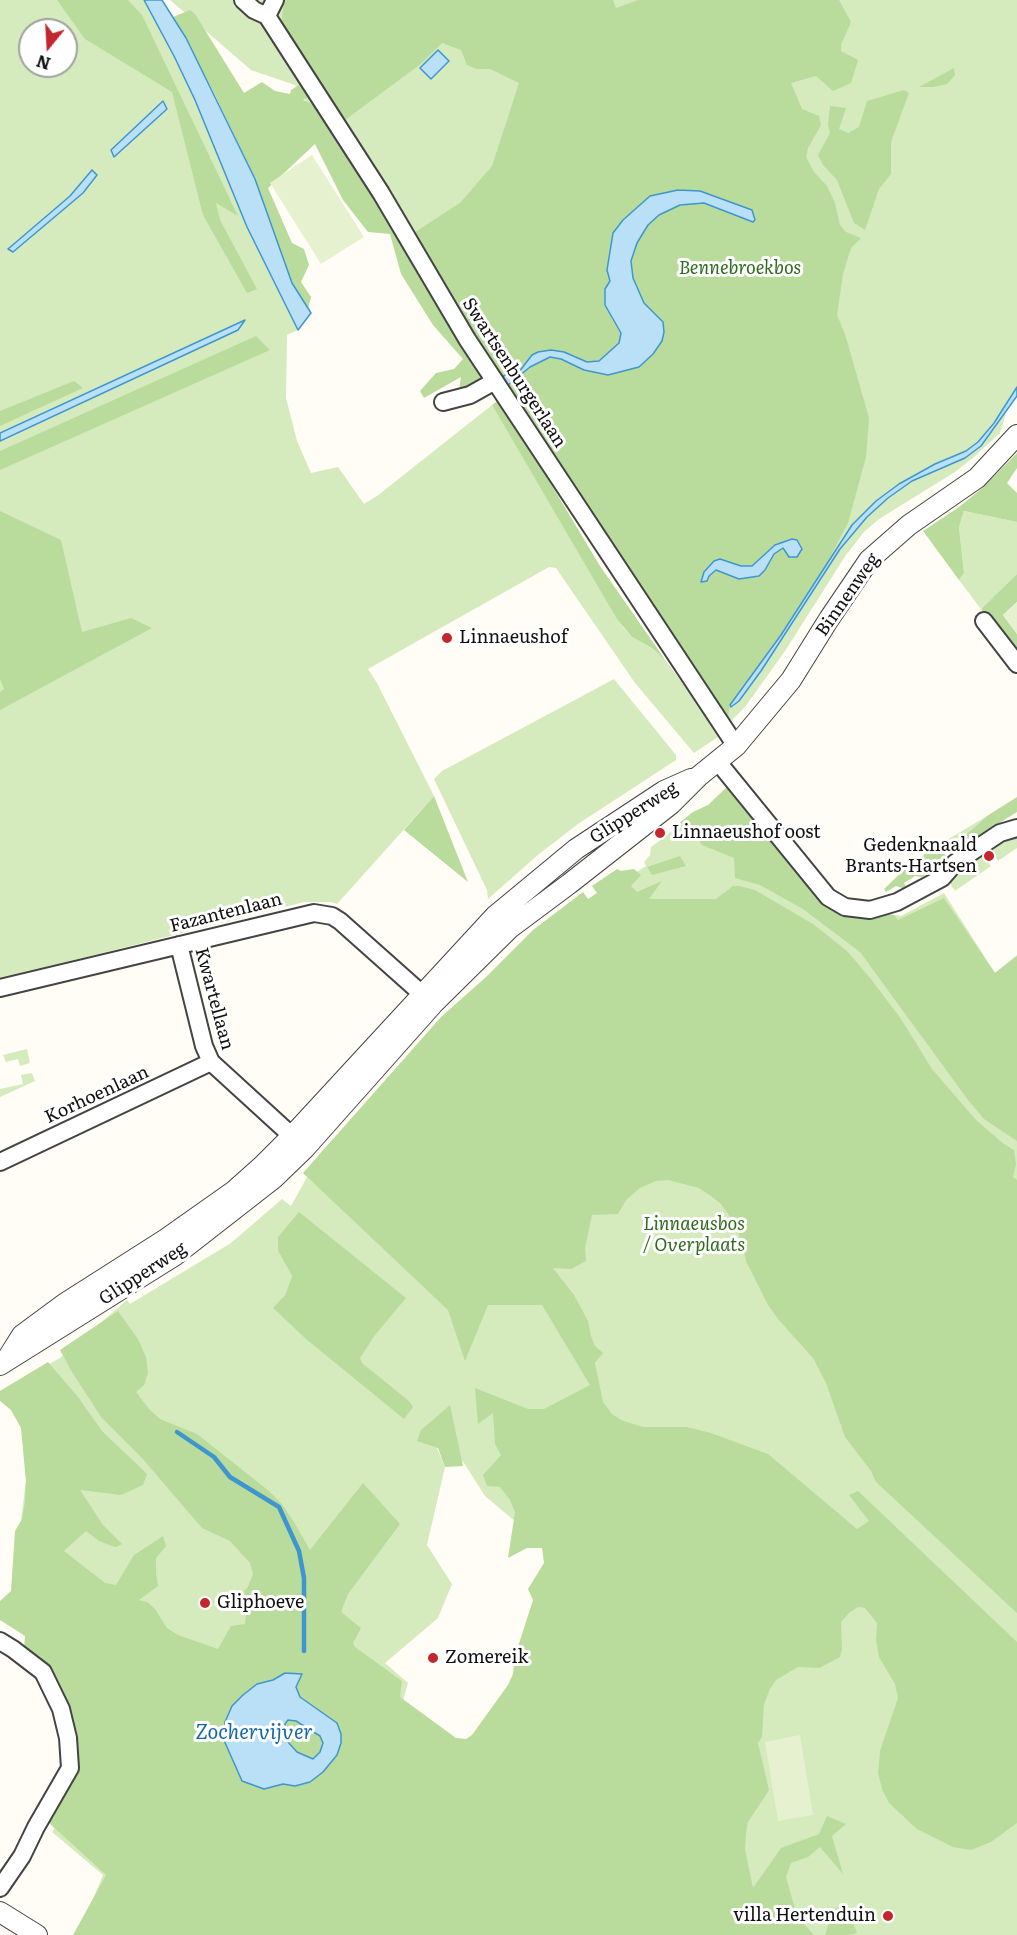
<!DOCTYPE html>
<html>
<head>
<meta charset="utf-8">
<style>
  body { margin:0 }
  #map { position:relative; width:1017px; height:1935px; overflow:hidden; background:#fffdf5; font-family:Literata,serif }
  canvas { display:block }
  .north { position:absolute; left:18px; top:18px; width:60px; height:60px; box-sizing:border-box; background:#fff; border:2px solid #a0a0a0; border-radius:50%; rotate:198deg; font-size:16px; font-weight:700; line-height:24px; text-align:center; color:#111 }
  .north::after { content:''; display:block; margin:auto; width:21px; height:27px; background:#c4262e; clip-path:polygon(50% 0,100% 100%,50% 72%,0 100%) }
</style>
</head>
<body>
<div id="map">
<canvas width="1017" height="1935"></canvas>
<div class="north">N</div>
</div>
<script>
const ctx = document.querySelector('canvas').getContext('2d');
ctx.lineJoin = 'round';
function paint(path, color) {
  ctx.fillStyle = color;
  ctx.fill(path, 'evenodd');
}
function toPath(rows) {
  const path = new Path2D();
  for (const r of rows) {
    path.moveTo(r[0], r[1]);
    for (let i = 2; i < r.length; i += 2) path.lineTo(r[i], r[i + 1]);
  }
  return path;
}
function stroke(path, color, width, dash) {
  ctx.strokeStyle = color;
  ctx.lineWidth = width;
  ctx.lineCap = dash ? 'butt' : 'round';
  ctx.setLineDash(dash || []);
  ctx.stroke(path);
}
function label(font, color, halo, rows, align = 'center') {
  ctx.font = font + ' Literata,serif';
  ctx.lineWidth = 6;
  ctx.setLineDash([]);
  ctx.textBaseline = 'middle';
  ctx.strokeStyle = halo;
  ctx.fillStyle = color;
  for (const [text, x, y, turn = 0] of rows) {
    ctx.save();
    ctx.translate(x, y);
    ctx.rotate((+turn || 0) * Math.PI / 180);
    ctx.textAlign = isNaN(turn) ? turn : align;
    if (halo) ctx.strokeText(text, 0, 0);
    ctx.fillText(text, 0, 0);
    ctx.restore();
  }
}
paint(toPath([
  [0,0,144,0,174,56,195,100,247,227,298,330,287,335,286,398,297,441,311,473,338,467,364,504,377,496,492,405,623,627,632,637,652,648,666,661,721,735,694,753,635,683,556,568,549,567,368,669,377,683,434,796,337,904,331,902,304,902,0,979],
  [30,30,66,30,66,66,30,66],
  [170,0,1017,0,1017,391,978,442,966,451,954,456,870,507,821,575,739,701,782,640,840,549,867,517,888,498,912,481,981,446,1006,413,1000,433,974,457,955,472,879,519,864,532,846,555,785,651,745,707,729,723,719,725,295,85,251,70],
  [964,511,1017,522,1017,574,981,609,959,580,964,573,959,527],
  [614,679,676,755,676,760,578,824,539,854,488,899,487,890,434,779,442,771],
  [987,816,963,837,958,849,965,846,951,856,942,843],
  [675,829,691,830,827,903,901,916,944,893,995,973,1017,955,1017,1935,78,1935,103,1875,52,1832,82,1789,20,1530,29,1454,22,1425,0,1391,60,1358,127,1300,130,1304,231,1243,282,1199,291,1206,321,1152,531,939,646,866,644,862,650,855,651,847],
  [278,1251,297,1276,283,1317,274,1308,285,1295,292,1276],
  [427,1424,464,1463,485,1496,536,1539,558,1573,519,1692,466,1754,401,1707,408,1683,385,1663,438,1618,452,1584,427,1545,445,1467],
  [1017,830,1017,848,998,861,989,846],
  [979,853,991,866,955,891,951,885,950,878],
  [27,1049,30,1063,20,1066,18,1059,6,1062,3,1055],
  [32,1073,35,1081,0,1097,0,1089,23,1084,21,1075]
]), '#d5ebbd');
paint(toPath([
  [57,0,128,0,142,15,238,216,216,203,220,220,257,289,247,293,203,215,172,92,85,39],
  [284,0,613,0,616,8,638,0,839,0,851,22,841,45,841,51,858,60,851,83,833,91,816,76,791,83,802,109,819,116,821,125,808,148,806,157,814,172,827,186,835,203,840,225,846,232,861,238,851,248,843,274,837,315,845,334,869,418,866,457,848,523,821,575,781,635,730,705,728,718,725,721,612,553,508,385,530,367,550,357,561,359,579,368,597,373,639,367,653,354,662,341,658,316,644,303,633,278,631,261,637,243,648,225,659,215,680,205,704,203,753,222,700,191,650,196,623,220,613,233,607,270,610,281,611,318,621,333,619,343,599,361,587,362,564,352,532,355,519,372,512,376,509,374,503,376,488,356,412,234,460,203,492,166,519,83,490,69,477,69,467,65,461,50,442,43,422,63,337,126,281,27],
  [797,540,774,554,765,570,730,576,716,570,709,576,720,559,741,566,752,566],
  [190,10,195,14,244,93,262,82,275,91,290,94,291,90,302,83,312,95,303,100,313,104,336,133,489,377,478,380,469,392,458,398,461,377,424,398,420,391,436,373,454,369,463,359,433,325,401,274,390,234,368,232,343,200,315,144,268,188,292,243,304,249,309,265,301,282,311,297,308,309,292,283,255,179,214,93,173,17],
  [954,68,955,75,947,84,934,87,919,87],
  [904,90,909,93,891,142,891,174,879,189,865,230,854,223,837,180,823,165,818,155,830,133,828,125,830,106,846,108,839,129,848,133,859,127,867,101],
  [256,336,270,350,0,470,0,451],
  [74,381,83,388,0,426,0,411],
  [500,399,600,566,666,661,652,648,632,637,617,619,492,405],
  [1017,453,1017,468,1007,483,1017,493,1017,522,964,511,959,527,964,573,959,580,923,531,959,507,981,489],
  [0,511,61,540,82,632,131,618,152,628,0,710,0,692,4,689,0,679],
  [1017,574,1017,602,1003,615,1017,634,1017,656,981,609],
  [728,786,846,914,894,915,898,920,944,898,995,973,1017,956,1017,1141,984,1119,968,1100,860,952,803,909,760,885,735,878,734,858,702,845,691,830,675,829,674,827,693,812,708,805],
  [434,796,468,882,404,830],
  [1017,797,1017,812,958,849,956,844,963,837,987,816],
  [939,845,948,860,922,877,915,876,904,883,908,890,896,886,886,892,884,889,910,864],
  [680,856,686,866,652,875,647,867],
  [617,869,621,871,634,869,641,875,631,886,637,892,662,881,649,899,716,899,733,886,740,886,755,890,813,924,847,951,871,979,901,1019,932,1069,976,1120,1004,1144,1014,1150,1016,1164,1013,1177,1017,1180,1017,1613,876,1482,871,1471,845,1437,826,1383,813,1358,778,1319,768,1305,746,1261,737,1227,721,1204,711,1196,699,1188,668,1180,656,1181,640,1188,626,1200,618,1214,592,1215,585,1248,586,1261,571,1269,553,1268,574,1295,588,1321,591,1336,595,1346,603,1353,595,1363,603,1402,612,1414,621,1420,643,1427,687,1427,711,1433,768,1454,857,1529,869,1521,849,1495,858,1491,1017,1642,1017,1823,991,1842,971,1850,953,1847,917,1829,889,1803,882,1789,878,1773,880,1751,898,1698,895,1684,879,1657,876,1640,877,1623,865,1608,858,1607,849,1613,841,1622,842,1649,840,1657,819,1668,798,1667,776,1680,770,1689,764,1704,762,1737,758,1743,769,1790,748,1822,746,1833,745,1849,753,1888,781,1848,819,1834,827,1816,846,1824,832,1836,843,1874,820,1847,808,1857,791,1863,786,1877,797,1916,814,1935,73,1935,106,1875,47,1821,74,1778,76,1766,73,1739,24,1648,25,1636,0,1620,0,1601,11,1591,15,1531,22,1519,25,1501,26,1482,21,1428,11,1410,0,1401,0,1391,48,1362,78,1397,102,1431,147,1474,143,1485,121,1495,80,1490,103,1525,122,1544,116,1547,112,1546,99,1541,86,1531,64,1551,105,1583,116,1585,134,1555,163,1536,166,1546,156,1558,156,1573,158,1586,139,1600,147,1602,155,1609,167,1628,178,1635,218,1649,231,1626,245,1624,246,1610,244,1591,248,1587,253,1574,250,1563,230,1541,202,1528,142,1458,101,1417,72,1372,60,1350,118,1311,138,1339,146,1357,148,1373,144,1385,136,1392,149,1409,160,1419,197,1434,269,1491,281,1503,294,1522,310,1550,363,1483,400,1524,348,1594,341,1612,361,1628,353,1643,355,1647,402,1681,400,1697,456,1738,466,1739,472,1735,508,1685,513,1674,515,1656,533,1600,528,1589,544,1563,542,1548,527,1548,508,1558,515,1512,510,1500,500,1487,487,1486,483,1475,501,1455,495,1444,493,1413,478,1424,475,1388,528,1409,544,1409,590,1385,542,1305,488,1305,465,1361,448,1310,303,1173,441,1017,486,977,533,930,583,892,588,899,597,893,592,886],
  [285,1673,300,1697,337,1723,341,1734,341,1744,323,1772,310,1782,295,1786,283,1784,257,1685,273,1680],
  [299,1212,406,1298,375,1335,360,1358,362,1363,409,1401,413,1407,404,1419,306,1339,273,1308,285,1295,292,1276,278,1251,278,1237],
  [450,1405,463,1466,445,1467,438,1448,417,1441,421,1430],
  [288,1720,296,1721,320,1736,323,1743,320,1753,313,1759,297,1752,287,1741,285,1723],
  [846,1904,857,1933,848,1935,825,1935,831,1918,829,1911]
]), '#b9dc9c');
paint(toPath([
  [312,155,364,237,321,264,270,183],
  [1017,602,1017,634,1003,615],
  [800,1735,813,1815,778,1821,765,1742]
]), '#e6f2cf');
const water = toPath([
  [144,0,162,0,186,38,255,179,292,283,311,313,298,330,247,227,195,100,174,56,144,0],
  [438,50,449,61,431,79,420,68,438,50],
  [163,101,167,109,114,157,111,150,163,101],
  [92,170,97,175,83,193,13,252,8,249,70,196,92,170],
  [678,190,700,191,752,210,755,220,753,222,704,203,680,205,659,215,648,225,637,243,631,261,633,278,644,303,663,322,664,332,662,341,653,354,639,367,608,375,584,370,561,359,550,357,530,367,508,385,503,376,509,374,512,376,519,372,532,355,538,352,551,350,564,352,587,362,599,361,619,343,621,333,605,305,605,289,610,281,607,270,613,233,623,220,650,196,678,190],
  [245,320,238,330,0,441,0,433,245,320],
  [1017,387,1017,396,981,446,965,458,912,481,888,498,867,517,840,549,761,671,739,701,731,707,730,705,781,635,852,525,876,501,899,484,935,464,966,451,978,442,994,423,1017,387],
  [792,539,797,540,802,549,797,557,789,557,783,548,774,554,765,570,759,576,739,579,716,570,709,576,707,581,701,582,704,572,714,561,720,559,741,566,752,566,775,545,792,539],
  [285,1673,302,1674,296,1687,300,1697,337,1723,341,1734,341,1743,337,1755,323,1772,310,1782,295,1786,283,1784,264,1789,242,1781,223,1738,225,1722,232,1706,243,1695,257,1684,273,1680,285,1673],
  [288,1720,296,1721,320,1736,323,1743,320,1752,313,1759,297,1752,287,1741,285,1724,288,1720]
]);
paint(water, '#b9e0f7');
stroke(water, '#3f96cf', 1.5);
stroke(toPath([
  [177,1432,214,1457,230,1477,279,1507,299,1551,304,1578,304,1651]
]), '#3f96cf', 4.5);
const minor = toPath([
  [243,0,254,10,267,16],
  [275,0,267,16,381,193,467,339,736,746],
  [443,402,470,395,495,381],
  [984,621,1017,664],
  [718,762,828,897,845,907,870,910,897,902,942,878,955,863,1000,833,1017,828],
  [179,945,204,1046,211,1062,292,1136],
  [0,988,314,913,332,916,340,921,431,1002],
  [0,1162,211,1062],
  [0,1641,13,1649,43,1672,61,1709,68,1738,70,1768,36,1827,22,1856,0,1888]
]);
const tertiary = toPath([
  [7,1359,22,1335,64,1304,166,1239,234,1191,262,1166,292,1136,495,916,576,849,664,791,691,779],
  [0,1365,174,1256,274,1178,305,1148,433,1004,510,928,569,884,671,804,699,776,736,746,791,680,829,619,869,560,909,525,977,478,1017,435],
  [0,1912,37,1935]
]);
stroke(minor, '#444', 20);
stroke(tertiary, '#444', 22);
stroke(minor, '#fff', 16);
stroke(tertiary, '#fff', 20);
for (const [x, y, r, color] of [
  [447,638,6,"#c4262e"],
  [660,833,6,"#c4262e"],
  [989,856,6,"#c4262e"],
  [205,1603,6,"#c4262e"],
  [433,1658,6,"#c4262e"],
  [888,1916,6,"#c4262e"]
]) {
  const dot = new Path2D();
  dot.arc(x, y, r, 0, 2 * Math.PI);
  ctx.fillStyle = color;
  ctx.fill(dot);
  stroke(dot, '#fff', 2);
}
label('italic 18px', '#2f6b1f', '#fff', [
  ["Bennebroekbos",740,269],
  ["Linnaeusbos",694,1225],
  ["/ Overplaats",694,1246]
]);
label('18px', '#111', '#fff', [
  ["Swartsenburgerlaan",514,373,57],
  ["Binnenweg",848,595,-55],
  ["Glipperweg",634,813,-32],
  ["Fazantenlaan",226,913,-14],
  ["Kwartellaan",214,999,75],
  ["Korhoenlaan",97,1095,-25],
  ["Glipperweg",143,1274,-33]
]);
label('18px', '#111', '#fff', [
  ["Linnaeushof",459,638],
  ["Linnaeushof oost",672,833],
  ["Gedenknaald",977,846,"right"],
  ["Brants-Hartsen",977,867,"right"],
  ["Gliphoeve",217,1603],
  ["Zomereik",445,1658],
  ["villa Hertenduin",876,1916,"right"]
], 'left');
label('italic 20px', '#1768a6', '#fff', [
  ["Zochervijver",254,1733]
]);
</script>
</body>
</html>
